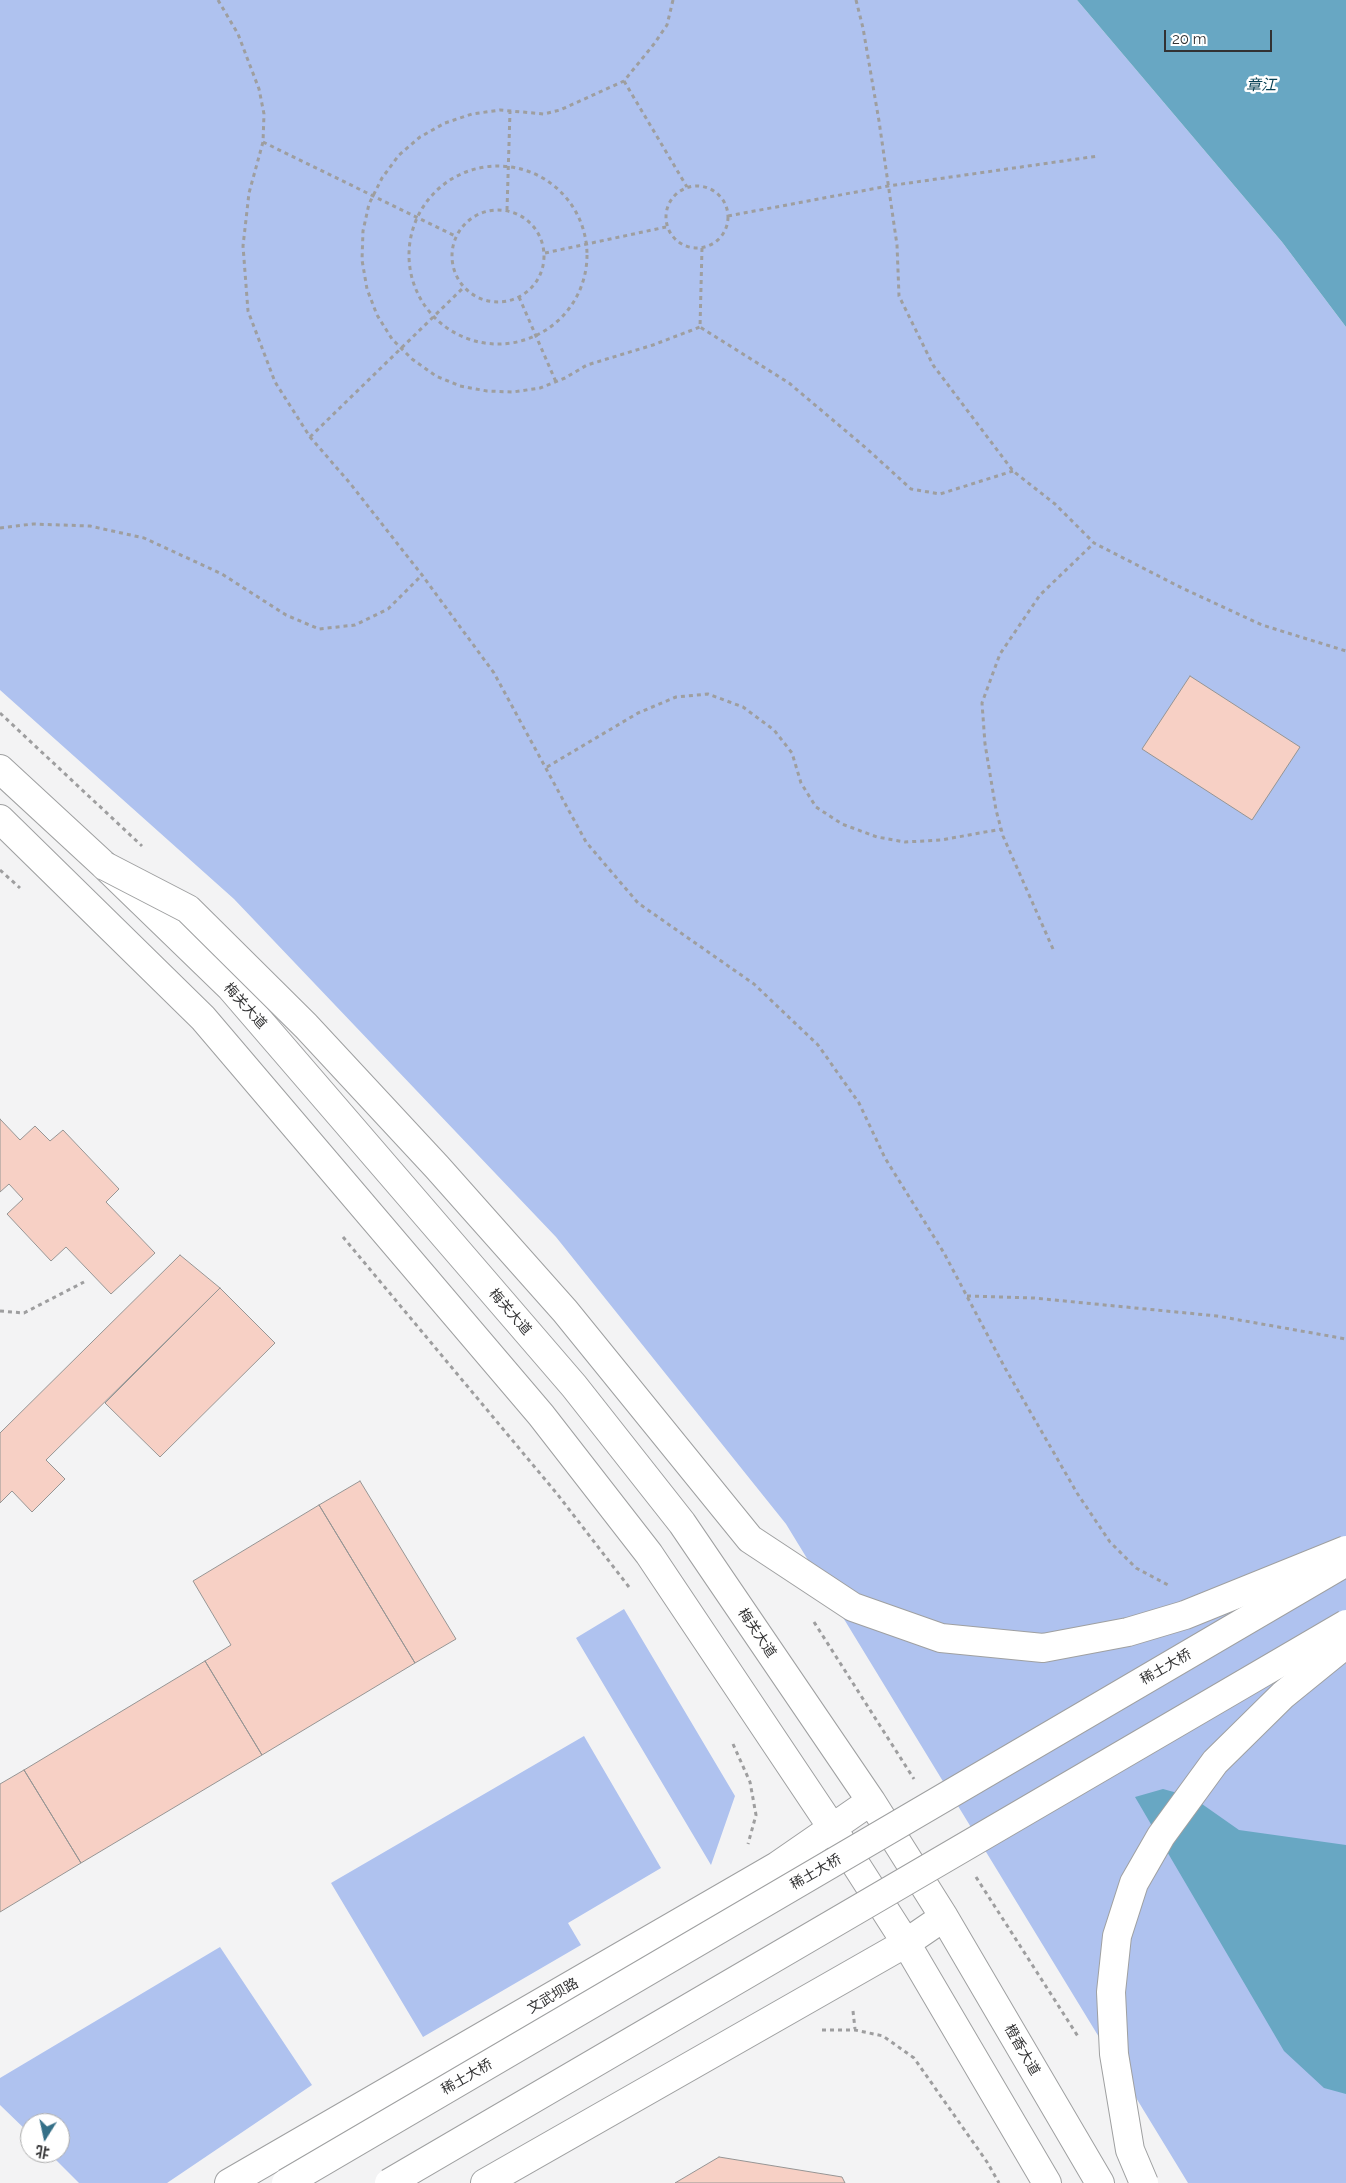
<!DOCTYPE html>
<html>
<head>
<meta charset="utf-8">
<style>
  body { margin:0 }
  #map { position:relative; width:1346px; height:2183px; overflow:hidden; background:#f3f3f4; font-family:Raleway,"Noto Sans SC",sans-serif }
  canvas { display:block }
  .north { position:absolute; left:20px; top:2113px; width:50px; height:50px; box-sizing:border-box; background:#fff; border:1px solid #adadad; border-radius:50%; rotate:190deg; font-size:14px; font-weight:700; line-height:20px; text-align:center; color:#323233 }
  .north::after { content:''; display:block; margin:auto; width:18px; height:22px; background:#357088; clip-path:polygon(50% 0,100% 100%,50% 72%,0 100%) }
  .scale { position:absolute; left:1164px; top:30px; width:108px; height:22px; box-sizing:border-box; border:2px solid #323233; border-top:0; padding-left:6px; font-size:15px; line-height:18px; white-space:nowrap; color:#323233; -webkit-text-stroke:4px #fff; paint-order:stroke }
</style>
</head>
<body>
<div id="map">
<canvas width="1346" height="2183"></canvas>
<div class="north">北</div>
<div class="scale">20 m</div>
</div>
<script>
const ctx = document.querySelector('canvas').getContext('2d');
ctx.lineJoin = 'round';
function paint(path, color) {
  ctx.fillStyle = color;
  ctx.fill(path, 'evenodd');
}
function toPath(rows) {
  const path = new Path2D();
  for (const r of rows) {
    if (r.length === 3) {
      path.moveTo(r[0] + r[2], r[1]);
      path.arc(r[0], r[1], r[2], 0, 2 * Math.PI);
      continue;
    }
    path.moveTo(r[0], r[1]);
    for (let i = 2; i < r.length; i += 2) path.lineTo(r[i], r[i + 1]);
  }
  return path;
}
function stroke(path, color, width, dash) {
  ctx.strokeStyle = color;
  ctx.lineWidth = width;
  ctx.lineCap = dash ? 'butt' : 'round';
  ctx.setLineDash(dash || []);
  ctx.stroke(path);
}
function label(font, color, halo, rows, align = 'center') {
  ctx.font = font + ' Raleway,"Noto Sans SC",sans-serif';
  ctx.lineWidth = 5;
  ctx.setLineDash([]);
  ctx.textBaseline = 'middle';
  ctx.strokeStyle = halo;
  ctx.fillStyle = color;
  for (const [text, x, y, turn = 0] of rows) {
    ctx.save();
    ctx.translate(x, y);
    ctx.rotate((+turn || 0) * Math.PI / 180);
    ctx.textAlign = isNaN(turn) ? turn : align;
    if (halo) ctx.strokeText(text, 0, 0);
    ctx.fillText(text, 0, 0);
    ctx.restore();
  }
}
paint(toPath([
  [0,0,1077,0,1282,242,1346,327,1346,2183,1188,2183,786,1524,556,1237,234,899,0,690],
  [624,1609,735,1796,711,1865,576,1638],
  [584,1736,661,1868,568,1923,581,1945,423,2037,331,1883],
  [220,1947,312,2085,167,2183,79,2183,49,2153,60,2153,60,2123,30,2123,30,2134,0,2105,0,2078]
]), '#afc2ef');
paint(toPath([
  [1077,0,1346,0,1346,327,1282,242],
  [1163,1789,1192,1797,1239,1830,1346,1845,1346,2094,1324,2088,1284,2051,1135,1797]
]), '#68a7c3');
const building = toPath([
  [1190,676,1300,747,1252,820,1142,749,1190,676],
  [0,1119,20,1140,35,1126,50,1141,63,1130,119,1189,106,1202,155,1253,111,1294,66,1247,51,1261,7,1214,23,1199,9,1184,0,1192,0,1119],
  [180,1255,220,1288,46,1460,65,1479,32,1512,12,1491,0,1503,0,1433,180,1255],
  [220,1288,275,1343,160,1457,105,1403,220,1288],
  [360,1481,456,1639,415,1663,319,1505,360,1481],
  [319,1505,415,1663,262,1755,205,1661,231,1645,193,1581,319,1505],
  [205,1661,262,1755,81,1863,24,1770,205,1661],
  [24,1770,81,1863,0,1912,0,1784,24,1770],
  [719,2157,842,2177,845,2183,675,2183,719,2157]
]);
paint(building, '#f7d0c5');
stroke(building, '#969594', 1);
const secondary = toPath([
  [0,769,105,866,231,988,574,1386,682,1523,871,1801,944,1917,1100,2183],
  [0,819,203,1018,541,1415,649,1554,833,1829,906,1943,1047,2183],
  [229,2183,777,1866,871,1801],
  [485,2183,906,1943,944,1917]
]);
stroke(secondary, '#9fa0a1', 30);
stroke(toPath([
  [218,0,238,34,259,89,264,114,263,142,249,193,243,246,248,311,275,382,310,437,349,482,422,575,494,673,586,842,638,903,754,984,818,1045,859,1103,885,1158,944,1253,1005,1368,1077,1493,1110,1542,1136,1568,1168,1585],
  [673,0,667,25,654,44,624,81,560,110,544,114,500,110,472,114,445,123,420,137,399,155,382,178,369,204,363,231,362,260,367,289,377,315,392,339,412,359,436,376,460,386,487,391,513,392,540,388,565,378,587,365,653,345,700,327],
  [856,0,863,28,879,121,897,245,899,296,933,365,1013,471,1055,504,1094,543,1182,588,1262,625,1346,651],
  [624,81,687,187],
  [263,142,455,236],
  [498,255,89],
  [697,217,31],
  [498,256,46],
  [507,210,510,111],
  [728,216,888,186,1098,156],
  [702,248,700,327,789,383,866,448,911,489,940,494,1013,471],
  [545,253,666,227],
  [519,297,556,382],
  [310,437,464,287],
  [0,528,33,524,90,526,144,538,222,574,286,615,319,629,355,625,388,609,422,575],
  [0,713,142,846],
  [547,767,638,713,676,697,708,694,743,707,774,730,792,753,801,783,816,807,842,824,877,837,905,842,941,840,1002,829],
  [0,870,20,888],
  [1053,949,1003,836,996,810,985,744,982,703,1000,654,1040,595,1094,543],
  [343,1237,558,1495,629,1587],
  [967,1296,1034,1298,1217,1316,1346,1339],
  [0,1311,24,1313,84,1282],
  [814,1622,914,1779],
  [733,1744,750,1782,756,1815,748,1844],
  [976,1877,1079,2038],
  [853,2011,855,2029],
  [822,2030,855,2030,883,2036,914,2058,987,2162,999,2183]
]), '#9e9e9f', 3, [4, 4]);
stroke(secondary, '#fff', 28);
const tertiaryBridge = toPath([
  [105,866,188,909,306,1026,437,1167,565,1311,750,1539,853,1607,941,1638,1043,1648,1128,1632,1185,1615,1346,1550],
  [1144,2183,1130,2150,1114,2054,1111,1992,1117,1936,1134,1883,1161,1836,1215,1762,1283,1695,1346,1644]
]);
const secondaryBridge = toPath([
  [286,2183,1346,1562],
  [389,2183,1346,1624]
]);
stroke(tertiaryBridge, '#9fa0a1', 30, []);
stroke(secondaryBridge, '#9fa0a1', 30, []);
stroke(tertiaryBridge, '#fff', 28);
stroke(secondaryBridge, '#fff', 28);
label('14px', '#323233', '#fff', [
  ["梅关大道",245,1006,48],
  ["梅关大道",510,1312,49],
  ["梅关大道",757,1633,56],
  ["稀土大桥",1166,1667,-30],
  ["稀土大桥",816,1872,-30],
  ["文武坝路",553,1996,-30],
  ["橙香大道",1022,2050,60],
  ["稀土大桥",467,2077,-30]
]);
label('italic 15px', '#084155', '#fff', [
  ["章江",1261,85]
]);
</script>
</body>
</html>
